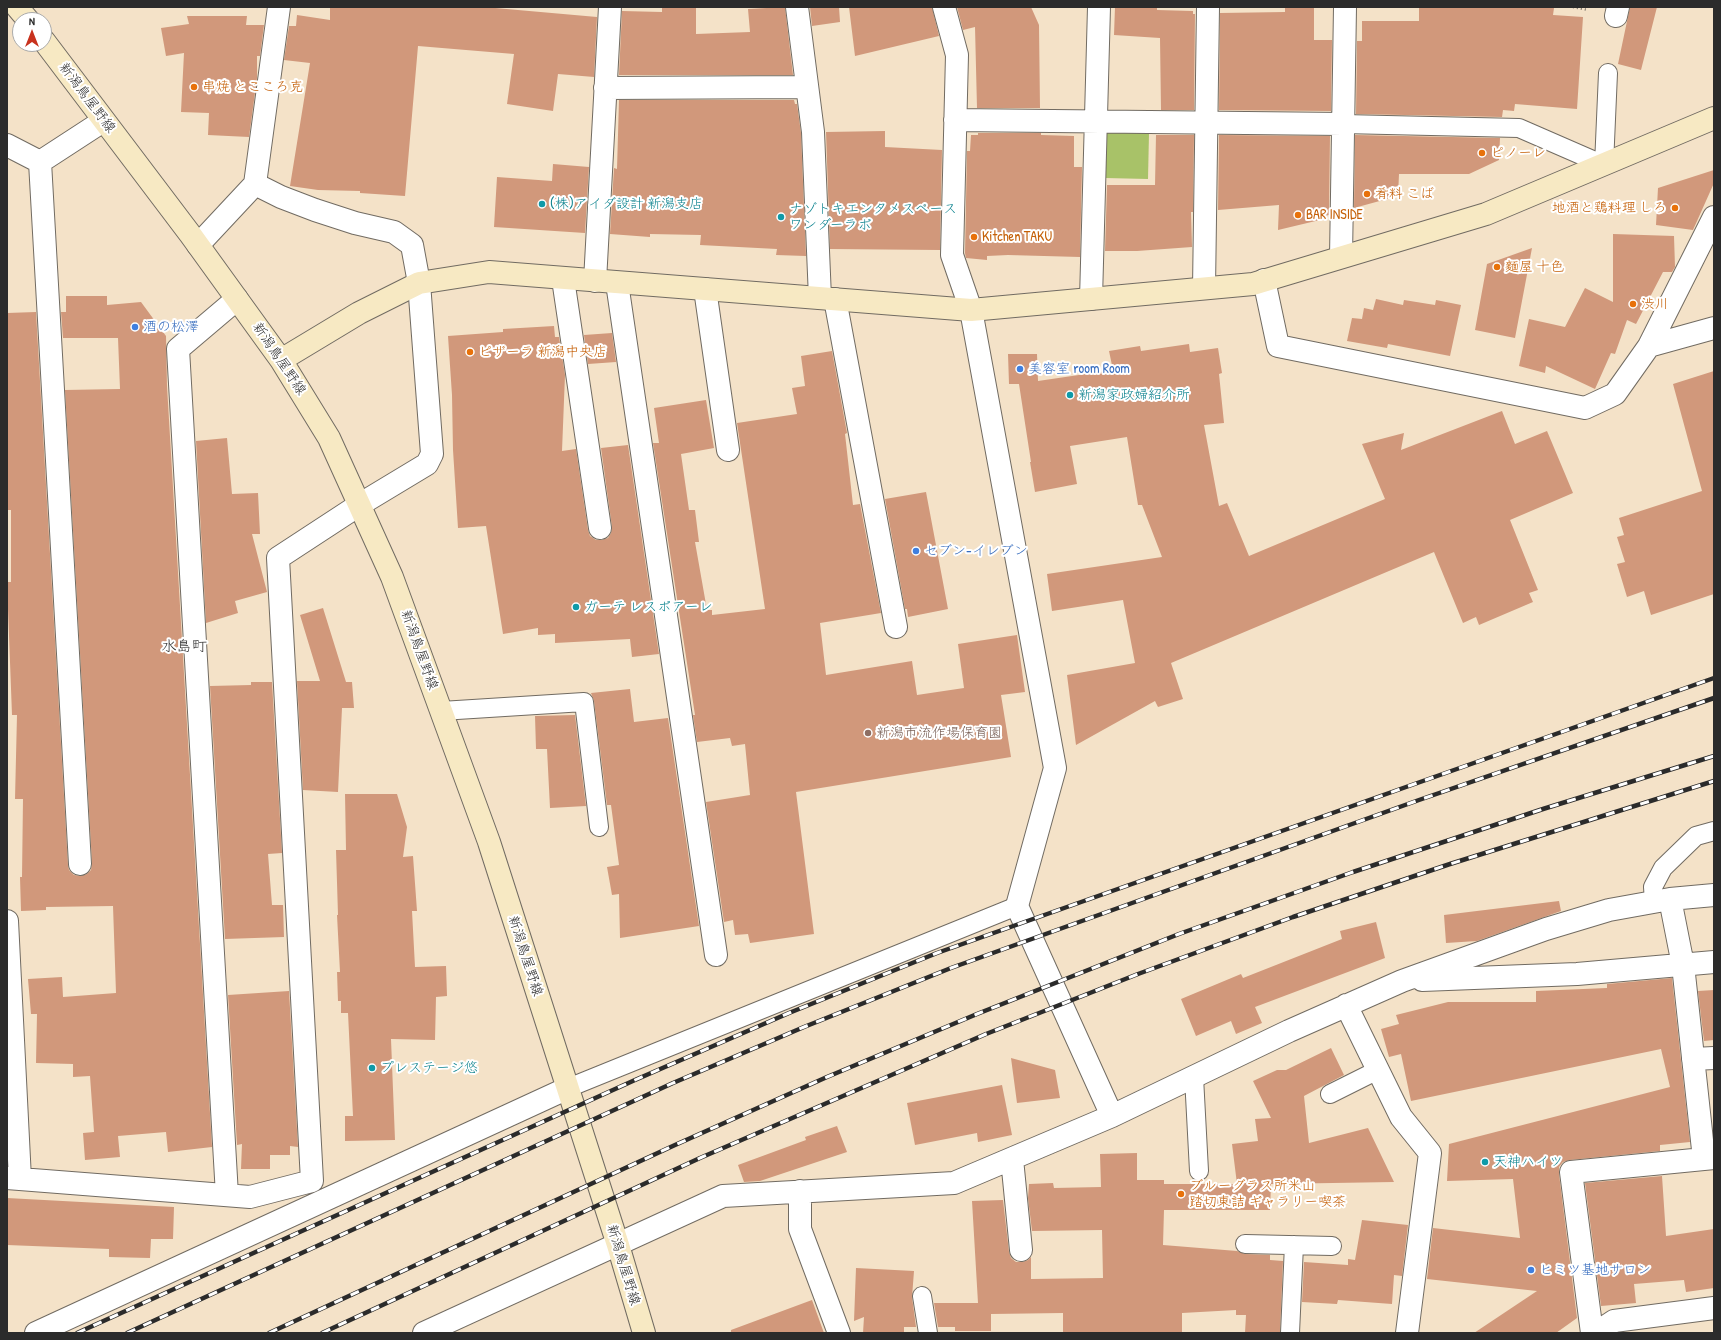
<!DOCTYPE html>
<html>
<head>
<meta charset="utf-8">
<style>
  body { margin:0 }
  #map { position:relative; width:1721px; height:1340px; overflow:hidden; background:#f4e2c8; font-family:"Patrick Hand",sans-serif }
  canvas { display:block }
  .frame { position:absolute; inset:0; border:8px solid #2b2b2b; pointer-events:none }
  .north { position:absolute; left:12px; top:12px; width:40px; height:40px; box-sizing:border-box; background:#fff; border:1px solid #aaa; border-radius:50%; rotate:0deg; font-size:11px; font-weight:700; line-height:16px; text-align:center; color:#2b2b2b }
  .north::after { content:''; display:block; margin:auto; width:14px; height:18px; background:#c8321e; clip-path:polygon(50% 0,100% 100%,50% 72%,0 100%) }
</style>
</head>
<body>
<div id="map">
<canvas width="1721" height="1340"></canvas>
<div class="frame"></div>
<div class="north">N</div>
</div>
<script>
const ctx = document.querySelector('canvas').getContext('2d');
ctx.lineJoin = 'round';
function paint(path, color) {
  ctx.fillStyle = color;
  ctx.fill(path, 'evenodd');
}
function toPath(rows) {
  const path = new Path2D();
  for (const r of rows) {
    path.moveTo(r[0], r[1]);
    for (let i = 2; i < r.length; i += 2) path.lineTo(r[i], r[i + 1]);
  }
  return path;
}
function stroke(path, color, width, dash) {
  ctx.strokeStyle = color;
  ctx.lineWidth = width;
  ctx.lineCap = dash ? 'butt' : 'round';
  ctx.setLineDash(dash || []);
  ctx.stroke(path);
}
function label(font, color, halo, rows, align = 'center') {
  ctx.font = font + ' "Patrick Hand","Klee One",sans-serif';
  ctx.lineWidth = 4;
  ctx.setLineDash([]);
  ctx.textBaseline = 'middle';
  ctx.strokeStyle = halo;
  ctx.fillStyle = color;
  for (const [text, x, y, turn = 0] of rows) {
    ctx.save();
    ctx.translate(x, y);
    ctx.rotate((+turn || 0) * Math.PI / 180);
    ctx.textAlign = isNaN(turn) ? turn : align;
    if (halo) ctx.strokeText(text, 0, 0);
    ctx.fillText(text, 0, 0);
    ctx.restore();
  }
}
paint(toPath([
  [1106,132,1149,133,1148,179,1105,178]
]), '#a8c268');
paint(toPath([
  [330,7,484,7,597,17,594,77,558,74,553,111,507,104,514,54,418,46,405,196,360,193,360,191,318,190,290,186,310,63,284,60,289,26,296,26,297,15,330,20],
  [662,7,696,7,696,34,750,32,748,9,785,7,793,75,619,75,622,11,662,12],
  [810,7,839,7,840,22,812,26],
  [849,7,932,7,939,36,855,56],
  [957,7,1031,7,1039,25,1040,108,977,108,975,27,963,30],
  [1115,7,1157,7,1157,10,1193,11,1193,14,1195,14,1194,110,1161,110,1160,38,1114,35],
  [1285,7,1314,7,1314,40,1332,40,1331,111,1219,110,1220,13,1285,12],
  [1419,7,1536,7,1554,8,1553,15,1583,17,1577,109,1515,104,1514,111,1503,110,1502,117,1356,114,1357,41,1362,41,1362,21,1419,21],
  [1630,7,1657,7,1641,70,1618,64],
  [187,16,247,16,246,25,264,25,260,56,257,56,257,78,249,137,208,135,209,113,181,112,184,53,166,56,161,28,189,24],
  [619,100,794,100,795,104,797,104,801,133,806,256,776,255,777,249,700,245,701,235,650,234,650,237,610,234,614,168,617,169],
  [885,131,885,147,942,150,940,250,830,249,826,132],
  [978,133,1041,133,1041,135,1074,136,1074,167,1082,167,1080,257,1008,255,987,256,987,260,966,258,965,253,967,151,970,151,971,135,978,135],
  [1156,135,1194,135,1193,212,1191,212,1192,247,1137,251,1105,251,1107,185,1155,185],
  [1219,135,1330,136,1329,215,1324,216,1324,219,1278,230,1279,205,1218,210],
  [1355,135,1500,138,1499,160,1469,174,1399,174,1398,196,1354,208],
  [553,164,589,167,585,233,494,227,497,177,552,181],
  [1714,170,1714,183,1693,230,1656,225,1658,188],
  [1613,234,1674,236,1675,267,1672,272,1663,272,1636,324,1627,320,1615,354,1611,353,1595,389,1546,366,1545,373,1519,366,1529,319,1565,327,1585,288,1613,302],
  [1532,248,1515,338,1475,330,1487,264],
  [66,296,107,296,107,305,141,302,166,336,167,386,212,1147,168,1152,166,1132,118,1136,120,1157,85,1160,83,1133,94,1132,90,1076,73,1077,73,1064,36,1063,37,1014,31,1014,28,979,62,977,63,997,116,993,113,906,46,907,46,910,21,911,20,877,22,877,23,799,15,799,17,715,12,715,8,609,8,582,11,582,11,510,7,510,7,313,36,312,68,865,69,870,74,875,81,876,87,874,91,870,92,863,65,390,120,389,118,338,63,338,61,312,66,312],
  [1376,299,1403,305,1404,300,1435,305,1436,300,1461,305,1450,356,1388,344,1387,348,1347,341,1352,318,1362,319,1364,308,1373,310],
  [554,326,555,337,559,337,565,375,562,451,576,449,588,530,590,536,596,540,602,540,608,538,611,533,612,527,601,448,628,445,659,654,632,657,630,639,555,643,555,634,538,635,538,628,503,634,486,526,458,528,453,450,452,395,448,336,503,332,503,329],
  [612,333,616,362,588,364,584,335],
  [1189,344,1190,352,1218,348,1222,373,1219,374,1224,423,1204,425,1219,506,1227,503,1249,556,1385,499,1362,444,1404,433,1401,450,1502,411,1515,444,1547,431,1573,493,1510,520,1538,590,1529,593,1533,602,1479,625,1476,617,1463,623,1434,552,1171,663,1183,699,1158,707,1155,701,1076,745,1067,675,1135,663,1123,600,1052,611,1047,574,1162,557,1142,505,1138,505,1127,437,1070,446,1077,484,1035,492,1030,462,1031,462,1019,384,1009,384,1008,354,1037,354,1038,381,1113,370,1109,351,1140,346,1141,351],
  [832,351,847,433,845,434,853,505,860,504,881,613,820,623,826,675,912,661,917,695,964,688,958,644,1017,635,1025,692,1001,695,1011,757,796,792,814,934,750,943,748,934,735,935,733,920,724,922,706,802,750,795,745,744,732,746,730,738,697,742,693,715,695,715,653,443,659,443,654,408,706,400,714,448,681,454,689,510,695,510,699,542,695,542,707,610,712,610,712,615,765,609,737,423,797,414,792,388,805,386,801,356],
  [1714,371,1714,594,1651,615,1644,591,1627,597,1617,564,1625,562,1617,537,1624,535,1619,518,1702,491,1673,384],
  [227,438,232,494,258,493,260,534,252,534,267,592,235,601,238,613,206,623,196,441],
  [926,492,948,609,908,617,907,609,905,609,885,499],
  [323,608,346,682,352,682,354,708,342,708,338,792,303,790,297,681,320,681,300,615],
  [251,682,272,682,282,853,268,854,272,905,283,905,284,937,225,939,210,686,251,685],
  [630,689,634,722,668,718,699,926,620,938,619,894,612,895,607,867,619,865,611,805,607,805,594,701,591,693],
  [575,715,586,806,550,808,547,749,536,749,535,716],
  [345,794,397,794,407,827,403,857,413,856,417,911,412,911,415,967,446,966,447,996,436,997,435,1040,391,1039,395,1140,345,1141,345,1116,353,1116,348,1013,341,1013,341,1001,338,1001,337,972,340,972,337,915,338,915,336,850,346,850],
  [1559,901,1561,911,1477,941,1446,943,1444,915],
  [1376,922,1385,958,1255,1007,1262,1023,1236,1034,1231,1021,1196,1036,1181,999,1241,974,1243,978,1342,939,1340,931],
  [1672,978,1690,1142,1660,1145,1660,1151,1570,1160,1563,1162,1559,1167,1559,1174,1577,1318,1556,1333,1474,1333,1537,1291,1427,1279,1433,1228,1520,1238,1513,1179,1447,1181,1449,1144,1670,1087,1661,1049,1411,1101,1401,1054,1389,1057,1381,1029,1399,1024,1396,1015,1448,1002,1536,1002,1536,991,1607,988,1607,984],
  [1714,990,1714,1040,1704,1041,1698,991],
  [289,991,298,1147,290,1146,290,1155,270,1155,270,1169,241,1169,242,1144,237,1145,228,995],
  [1331,1048,1344,1075,1304,1096,1309,1143,1368,1128,1394,1182,1271,1184,1270,1210,1164,1210,1163,1245,1237,1251,1245,1254,1270,1255,1270,1260,1283,1261,1280,1333,1245,1333,1246,1315,1236,1315,1236,1310,1182,1313,1182,1333,1063,1333,1063,1313,991,1314,991,1331,955,1331,955,1327,938,1327,934,1303,978,1303,972,1201,1003,1200,1009,1252,1011,1258,1016,1262,1023,1262,1028,1260,1031,1257,1031,1279,1103,1278,1102,1230,1032,1231,1028,1198,1029,1184,1053,1183,1054,1188,1101,1187,1100,1154,1137,1153,1137,1180,1164,1180,1164,1184,1237,1184,1232,1144,1258,1141,1255,1119,1271,1118,1253,1081,1277,1070,1286,1070],
  [1011,1058,1055,1070,1060,1098,1017,1103],
  [1002,1085,1012,1135,978,1142,977,1133,915,1145,907,1103],
  [837,1126,847,1152,760,1181,744,1182,738,1165,806,1140,805,1137],
  [1662,1176,1666,1236,1714,1229,1714,1288,1686,1292,1684,1280,1634,1284,1636,1303,1601,1306,1585,1183],
  [7,1198,174,1207,173,1239,151,1239,150,1258,109,1257,109,1249,7,1245],
  [1362,1220,1408,1225,1402,1276,1394,1275,1392,1304,1338,1300,1337,1304,1302,1302,1304,1262,1348,1265,1348,1259,1355,1260],
  [856,1268,914,1271,912,1297,916,1327,904,1327,904,1333,863,1333,864,1317,854,1321],
  [812,1300,824,1333,731,1333,731,1330]
]), '#d1987b');
const lane = toPath([
  [1343,124,1519,128,1604,165,1608,73],
  [441,711,584,702,599,827],
  [1654,902,1653,887,1663,868,1696,836,1714,831],
  [1194,1077,1199,1171],
  [568,1088,1017,906],
  [1330,1094,1378,1070],
  [1245,1244,1332,1246],
  [922,1296,928,1333],
  [1290,1333,1294,1245]
]);
const street = toPath([
  [797,7,813,132,820,298],
  [944,7,957,55,952,255,971,310,1055,768,1017,906,1112,1116],
  [1616,16,1618,7],
  [605,88,807,87],
  [955,120,1343,124],
  [7,145,40,162,103,121],
  [40,162,80,864],
  [198,245,255,184,279,7],
  [1341,257,1345,7],
  [563,279,600,528],
  [1264,280,1278,346,1585,408,1615,394,1649,346,1714,217],
  [595,281,610,7],
  [617,283,716,955],
  [1204,288,1208,7],
  [705,289,728,450],
  [835,299,896,627],
  [1091,299,1099,7],
  [1649,346,1714,328],
  [1670,899,1683,965,1704,1159],
  [7,921,20,1179],
  [1422,980,1577,974,1714,962],
  [1346,1005,1401,1117,1430,1153,1407,1333],
  [1693,1059,1714,1058],
  [1012,1159,1021,1250],
  [7,1178,250,1197,312,1181,278,558,359,505,427,464,432,454,419,283,412,245,394,232,355,223,315,210,281,197,255,184],
  [800,1191,800,1229,839,1333],
  [227,1195,178,349,237,299],
  [36,1333,568,1088],
  [424,1333,723,1196,954,1183,1112,1116,1289,1031,1402,981,1546,929,1609,910,1670,899,1714,895],
  [1592,1333,1571,1172,1714,1158],
  [1596,1333,1614,1321,1714,1308]
]);
const secondary = toPath([
  [17,7,28,20],
  [44,41,190,234,281,360,329,438,392,577,489,842,618,1245,644,1333],
  [281,360,359,313,419,283,489,272,971,310,1253,284,1486,214,1714,118]
]);
stroke(lane, '#716b62', 20);
stroke(street, '#716b62', 24);
stroke(secondary, '#716b62', 24);
stroke(toPath([
  [1573,7,1588,10]
]), '#716b62', 2.5, [1, 3]);
stroke(lane, '#fff', 18);
stroke(street, '#fff', 22);
stroke(secondary, '#f7e9c3', 22);
const rail = toPath([
  [77,1333,635,1080,789,1013,937,953,1714,678],
  [127,1333,673,1083,804,1027,951,968,1419,800,1714,698],
  [269,1333,675,1145,827,1077,977,1014,1179,934,1353,872,1543,809,1714,756],
  [322,1333,700,1158,986,1034,1138,974,1293,917,1450,864,1714,781]
]);
stroke(rail, '#2b2b2b', 4.5);
stroke(rail, '#fff', 3, [9]);
for (const [x, y, r, color] of [
  [194,87,4,"#e8710a"],
  [1482,153,4,"#e8710a"],
  [1367,194,4,"#e8710a"],
  [542,204,4,"#0f9aa8"],
  [1675,208,4,"#e8710a"],
  [1298,215,4,"#e8710a"],
  [781,217,4,"#0f9aa8"],
  [974,237,4,"#e8710a"],
  [1497,267,4,"#e8710a"],
  [1633,304,4,"#e8710a"],
  [135,327,4,"#3f7fe0"],
  [470,352,4,"#e8710a"],
  [1020,369,4,"#3f7fe0"],
  [1070,395,4,"#0f9aa8"],
  [916,551,4,"#3f7fe0"],
  [576,607,4,"#0f9aa8"],
  [868,733,4,"#8d6e63"],
  [372,1068,4,"#0f9aa8"],
  [1485,1162,4,"#0f9aa8"],
  [1181,1194,4,"#e8710a"],
  [1531,1270,4,"#3f7fe0"]
]) {
  const dot = new Path2D();
  dot.arc(x, y, r, 0, 2 * Math.PI);
  ctx.fillStyle = color;
  ctx.fill(dot);
  stroke(dot, '#fff', 1.5);
}
label('14px', '#c56008', '#fff', [
  ["串焼 とこころ克",202,87],
  ["ピノーレ",1490,153],
  ["肴料 こば",1375,194],
  ["地酒と鶏料理 しろ",1667,208,"right"],
  ["BAR INSIDE",1306,215],
  ["Kitchen TAKU",982,237],
  ["麵屋 十色",1505,267],
  ["渋川",1641,304],
  ["ピザーラ 新潟中央店",478,352],
  ["ブルーグラス所米山",1189,1186],
  ["踏切東詰 ギャラリー喫茶",1189,1202]
], 'left');
label('14px', '#2b2b2b', '#fff', [
  ["新潟鳥屋野線",87,98,53],
  ["新潟鳥屋野線",279,359,56],
  ["新潟鳥屋野線",419,650,70],
  ["新潟鳥屋野線",525,956,72],
  ["新潟鳥屋野線",623,1265,73]
]);
label('14px', '#0d838f', '#fff', [
  ["(株)アイダ設計 新潟支店",550,204],
  ["ナゾトキエンタメスペース",789,209],
  ["ワンダーラボ",789,225],
  ["新潟家政婦紹介所",1078,395],
  ["ガーテ レスポアーレ",584,607],
  ["プレステージ悠",380,1068],
  ["天神ハイツ",1493,1162]
], 'left');
label('14px', '#366cbe', '#fff', [
  ["酒の松澤",143,327],
  ["美容室 room Room",1028,369],
  ["セブン-イレブン",924,551],
  ["ヒミツ基地サロン",1539,1270]
], 'left');
label('14px', '#785e54', '#fff', [
  ["新潟市流作場保育園",876,733]
], 'left');
label('15px', '#2b2b2b', '#fff', [
  ["水島町",184,647]
]);
</script>
</body>
</html>
